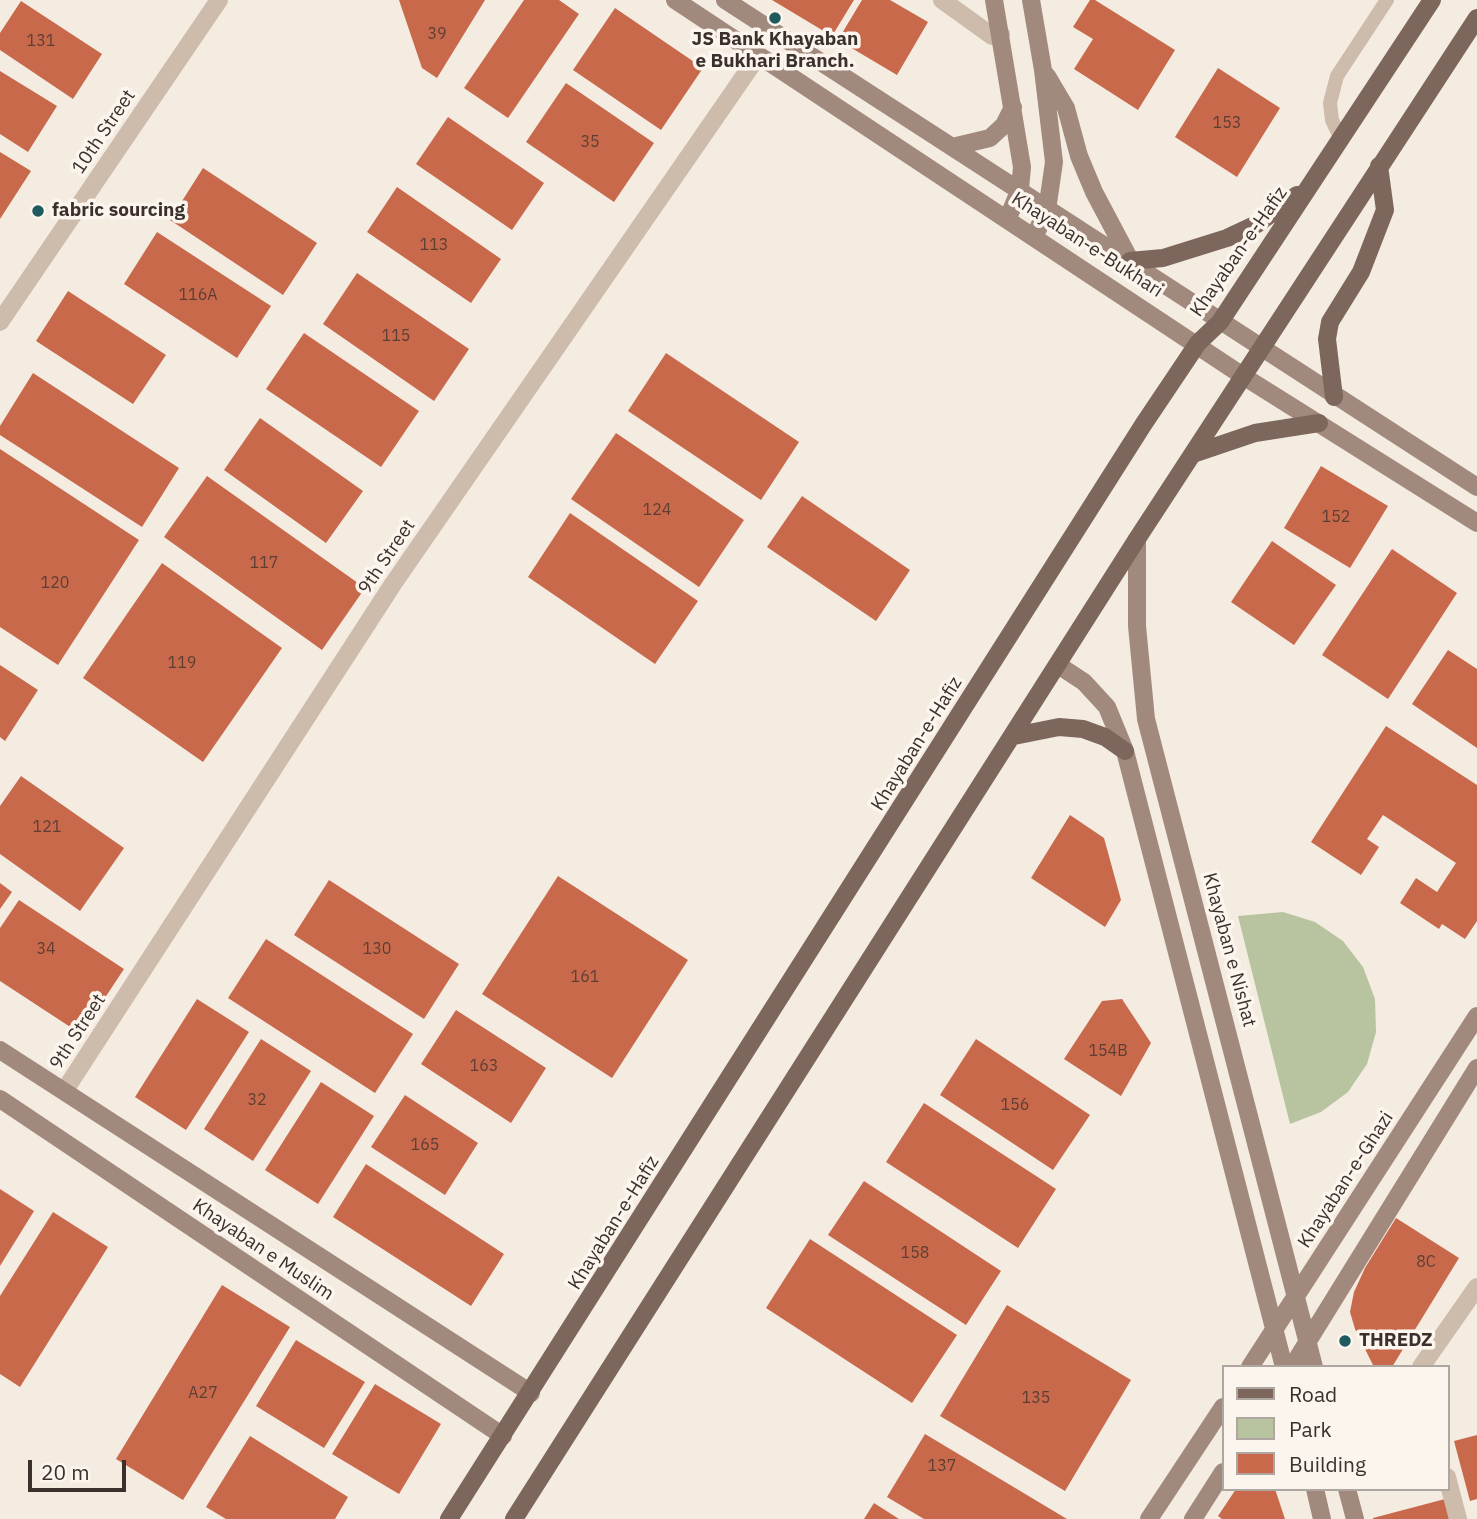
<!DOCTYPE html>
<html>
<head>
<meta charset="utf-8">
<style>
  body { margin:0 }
  #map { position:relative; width:1477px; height:1519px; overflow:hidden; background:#f4ebe1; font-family:"IBM Plex Sans",sans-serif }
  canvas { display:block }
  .legend { position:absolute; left:1222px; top:1365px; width:228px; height:126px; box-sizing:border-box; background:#fbf5ee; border:2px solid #aea6a0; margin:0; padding:9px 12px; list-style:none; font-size:21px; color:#3b302b }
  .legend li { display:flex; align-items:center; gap:14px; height:35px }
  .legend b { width:35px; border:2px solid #aea6a0 }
  .scale { position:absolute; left:28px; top:1460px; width:98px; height:32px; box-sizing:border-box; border:4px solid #3b302b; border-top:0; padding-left:9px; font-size:21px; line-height:24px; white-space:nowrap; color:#3b302b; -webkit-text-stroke:5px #fbf5ee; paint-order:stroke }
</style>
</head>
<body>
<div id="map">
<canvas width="1477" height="1519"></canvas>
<ul class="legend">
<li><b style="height:9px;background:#7d675c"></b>Road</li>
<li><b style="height:19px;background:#b8c4a0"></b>Park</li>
<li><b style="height:19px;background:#c8694b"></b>Building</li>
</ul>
<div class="scale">20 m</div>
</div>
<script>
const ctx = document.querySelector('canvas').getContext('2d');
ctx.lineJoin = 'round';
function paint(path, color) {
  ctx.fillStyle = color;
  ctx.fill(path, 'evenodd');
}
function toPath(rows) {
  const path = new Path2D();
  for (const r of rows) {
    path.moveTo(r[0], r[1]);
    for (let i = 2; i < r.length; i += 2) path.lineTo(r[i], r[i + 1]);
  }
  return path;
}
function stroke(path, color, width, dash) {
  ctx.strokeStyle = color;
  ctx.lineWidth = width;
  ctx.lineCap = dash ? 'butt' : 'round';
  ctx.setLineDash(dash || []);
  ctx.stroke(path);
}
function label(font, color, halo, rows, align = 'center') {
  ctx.font = font + ' "IBM Plex Sans",sans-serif';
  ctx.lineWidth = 7;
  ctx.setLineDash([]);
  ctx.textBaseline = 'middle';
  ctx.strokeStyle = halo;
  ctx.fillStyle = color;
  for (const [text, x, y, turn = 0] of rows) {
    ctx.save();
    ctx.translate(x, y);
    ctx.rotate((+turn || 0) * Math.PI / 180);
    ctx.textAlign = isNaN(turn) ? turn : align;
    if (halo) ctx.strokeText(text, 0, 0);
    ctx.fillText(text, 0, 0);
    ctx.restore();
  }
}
paint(toPath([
  [1283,912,1315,922,1343,941,1363,967,1375,999,1376,1032,1367,1064,1348,1092,1321,1112,1290,1124,1238,916]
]), '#b8c4a0');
paint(toPath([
  [399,0,485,0,437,78,422,68],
  [524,0,559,0,579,14,508,118,464,88],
  [772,0,854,0,832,36],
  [862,0,890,0,928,22,897,75,838,40],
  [1090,0,1095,0,1175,50,1138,110,1074,69,1093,39,1073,27],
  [21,1,102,54,73,99,0,50,0,33],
  [615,8,703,68,661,130,573,70],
  [1218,68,1280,108,1237,177,1175,137],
  [0,71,57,106,28,152,0,134],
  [566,83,654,143,614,202,526,142],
  [448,117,544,183,512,230,416,164],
  [0,152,31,171,0,219],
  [203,168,317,243,283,295,170,220],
  [397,187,501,259,471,303,367,232],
  [157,232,271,306,237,358,124,284],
  [357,273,469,349,434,401,323,324],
  [68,291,166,355,133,404,36,341],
  [304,333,419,411,381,467,266,389],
  [666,353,799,442,761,500,628,411],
  [33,373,179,468,142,527,0,435,0,426],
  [260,418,363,491,326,543,224,470],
  [616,433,744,520,699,587,571,499],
  [0,449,139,540,58,665,0,627],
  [1321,466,1388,506,1350,568,1284,528],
  [207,476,365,588,322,650,164,537],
  [802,496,910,570,876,621,767,547],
  [570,513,698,601,655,664,528,577],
  [1272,541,1336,585,1294,645,1231,602],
  [1392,549,1457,593,1388,699,1322,655],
  [162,563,282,648,203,762,83,678],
  [1448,650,1477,669,1477,748,1412,704],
  [0,665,38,690,5,741,0,737],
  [1386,726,1477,785,1477,921,1465,939,1442,924,1439,929,1400,903,1416,878,1437,892,1456,863,1383,815,1367,839,1379,847,1361,875,1311,842],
  [21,776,124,848,80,911,0,854,0,806],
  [1070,815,1104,838,1121,900,1105,927,1031,878],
  [558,876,688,960,612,1078,482,994],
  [329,880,459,964,424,1019,294,935],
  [0,883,12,892,0,909],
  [19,900,124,969,81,1034,0,981,0,928],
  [266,939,413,1034,375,1093,228,998],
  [197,999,249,1032,186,1130,135,1097],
  [1122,999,1151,1043,1121,1096,1064,1059,1102,1001],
  [456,1010,546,1068,511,1123,421,1064],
  [261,1039,311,1071,253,1161,204,1129],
  [976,1039,1090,1115,1053,1170,940,1095],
  [321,1082,374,1116,318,1204,265,1170],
  [405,1095,478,1143,445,1195,371,1147],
  [924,1103,1056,1189,1018,1248,886,1162],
  [366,1164,504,1254,471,1306,333,1217],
  [864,1181,1001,1271,966,1325,828,1235],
  [0,1189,34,1211,0,1266],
  [53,1212,108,1247,20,1387,0,1374,0,1296],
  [1396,1218,1459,1258,1392,1367,1374,1367,1355,1329,1350,1312,1354,1292,1365,1268],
  [810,1239,957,1335,912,1403,766,1308],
  [222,1285,290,1327,183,1500,116,1459],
  [1007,1305,1131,1380,1065,1491,940,1416],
  [296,1340,365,1382,324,1448,256,1406],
  [375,1384,441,1424,399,1494,332,1454],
  [925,1434,1067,1519,924,1519,887,1497],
  [1477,1435,1477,1499,1470,1501,1454,1441],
  [250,1436,348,1497,335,1519,226,1519,206,1507],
  [1236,1489,1275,1489,1285,1519,1222,1519,1218,1516],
  [1445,1499,1450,1519,1373,1519,1373,1518],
  [874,1503,899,1519,864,1519]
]), '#c8694b');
stroke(toPath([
  [1341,139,1332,120,1330,103,1337,76,1387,0]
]), '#cdbbac', 14);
stroke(toPath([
  [942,0,992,36,1001,34],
  [0,322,219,0],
  [65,1090,393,584,758,56],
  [1421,1367,1477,1287],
  [1447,1477,1458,1519]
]), '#cdbbac', 18);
stroke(toPath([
  [675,0,1243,376,1477,523],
  [725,0,1477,487],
  [994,0,1022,167,1020,189,1008,218],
  [1031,0,1043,70,1054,162,1047,210,1035,235],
  [1047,76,1066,108,1079,156,1094,192,1130,260],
  [952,147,990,138,1004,125,1013,107],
  [1137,539,1137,626,1146,719,1314,1367],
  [1058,665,1084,682,1107,707,1125,751,1284,1367],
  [0,1050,531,1393],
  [0,1099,503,1436],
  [1250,1367,1477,1016],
  [1292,1367,1477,1068],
  [1315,1489,1322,1519],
  [1347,1489,1355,1519],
  [1149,1519,1223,1407],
  [1193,1519,1223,1472]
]), '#a18a7d', 18);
stroke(toPath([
  [1130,261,1163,258,1227,238,1257,224,1297,195],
  [1334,397,1327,339,1330,322,1361,272,1385,210,1379,166],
  [1193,454,1255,433,1319,423],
  [1014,736,1059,727,1083,729,1105,737,1125,751],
  [449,1519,1143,425,1198,343,1220,322,1432,0],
  [514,1519,1137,539,1477,18]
]), '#7d675c', 18);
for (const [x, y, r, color] of [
  [775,18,7,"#1f5a5e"],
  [38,211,7,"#1f5a5e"],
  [1345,1341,7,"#1f5a5e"]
]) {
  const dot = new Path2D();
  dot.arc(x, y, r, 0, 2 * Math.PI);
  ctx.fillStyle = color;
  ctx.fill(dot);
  stroke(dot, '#fbf5ee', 2.5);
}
label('16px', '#5e3e33', null, [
  ["39",437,34],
  ["131",41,41],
  ["153",1227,123],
  ["35",590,142],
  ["113",434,245],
  ["116A",198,295],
  ["115",396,336],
  ["124",657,510],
  ["152",1336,517],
  ["117",264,563],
  ["120",55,583],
  ["119",182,663],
  ["121",47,827],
  ["34",46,949],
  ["130",377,949],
  ["161",585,977],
  ["154B",1108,1051],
  ["163",484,1066],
  ["32",257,1100],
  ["156",1015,1105],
  ["165",425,1145],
  ["158",915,1253],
  ["8C",1426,1262],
  ["A27",203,1393],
  ["135",1036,1398],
  ["137",942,1466]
]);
label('bold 19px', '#3b302b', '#fbf5ee', [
  ["JS Bank Khayaban",775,40,"center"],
  ["e Bukhari Branch.",775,62,"center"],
  ["fabric sourcing",52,211],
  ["THREDZ",1359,1341]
], 'left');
label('19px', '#3b302b', '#fbf5ee', [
  ["10th Street",104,132,-56],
  ["Khayaban-e-Bukhari",1087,245,33],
  ["Khayaban-e-Hafiz",1239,252,-55],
  ["9th Street",387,557,-56],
  ["Khayaban-e-Hafiz",917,744,-58],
  ["Khayaban e Nishat",1229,950,75],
  ["9th Street",78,1032,-57],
  ["Khayaban-e-Ghazi",1346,1180,-57],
  ["Khayaban-e-Hafiz",614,1223,-58],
  ["Khayaban e Muslim",263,1250,34]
]);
</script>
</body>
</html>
